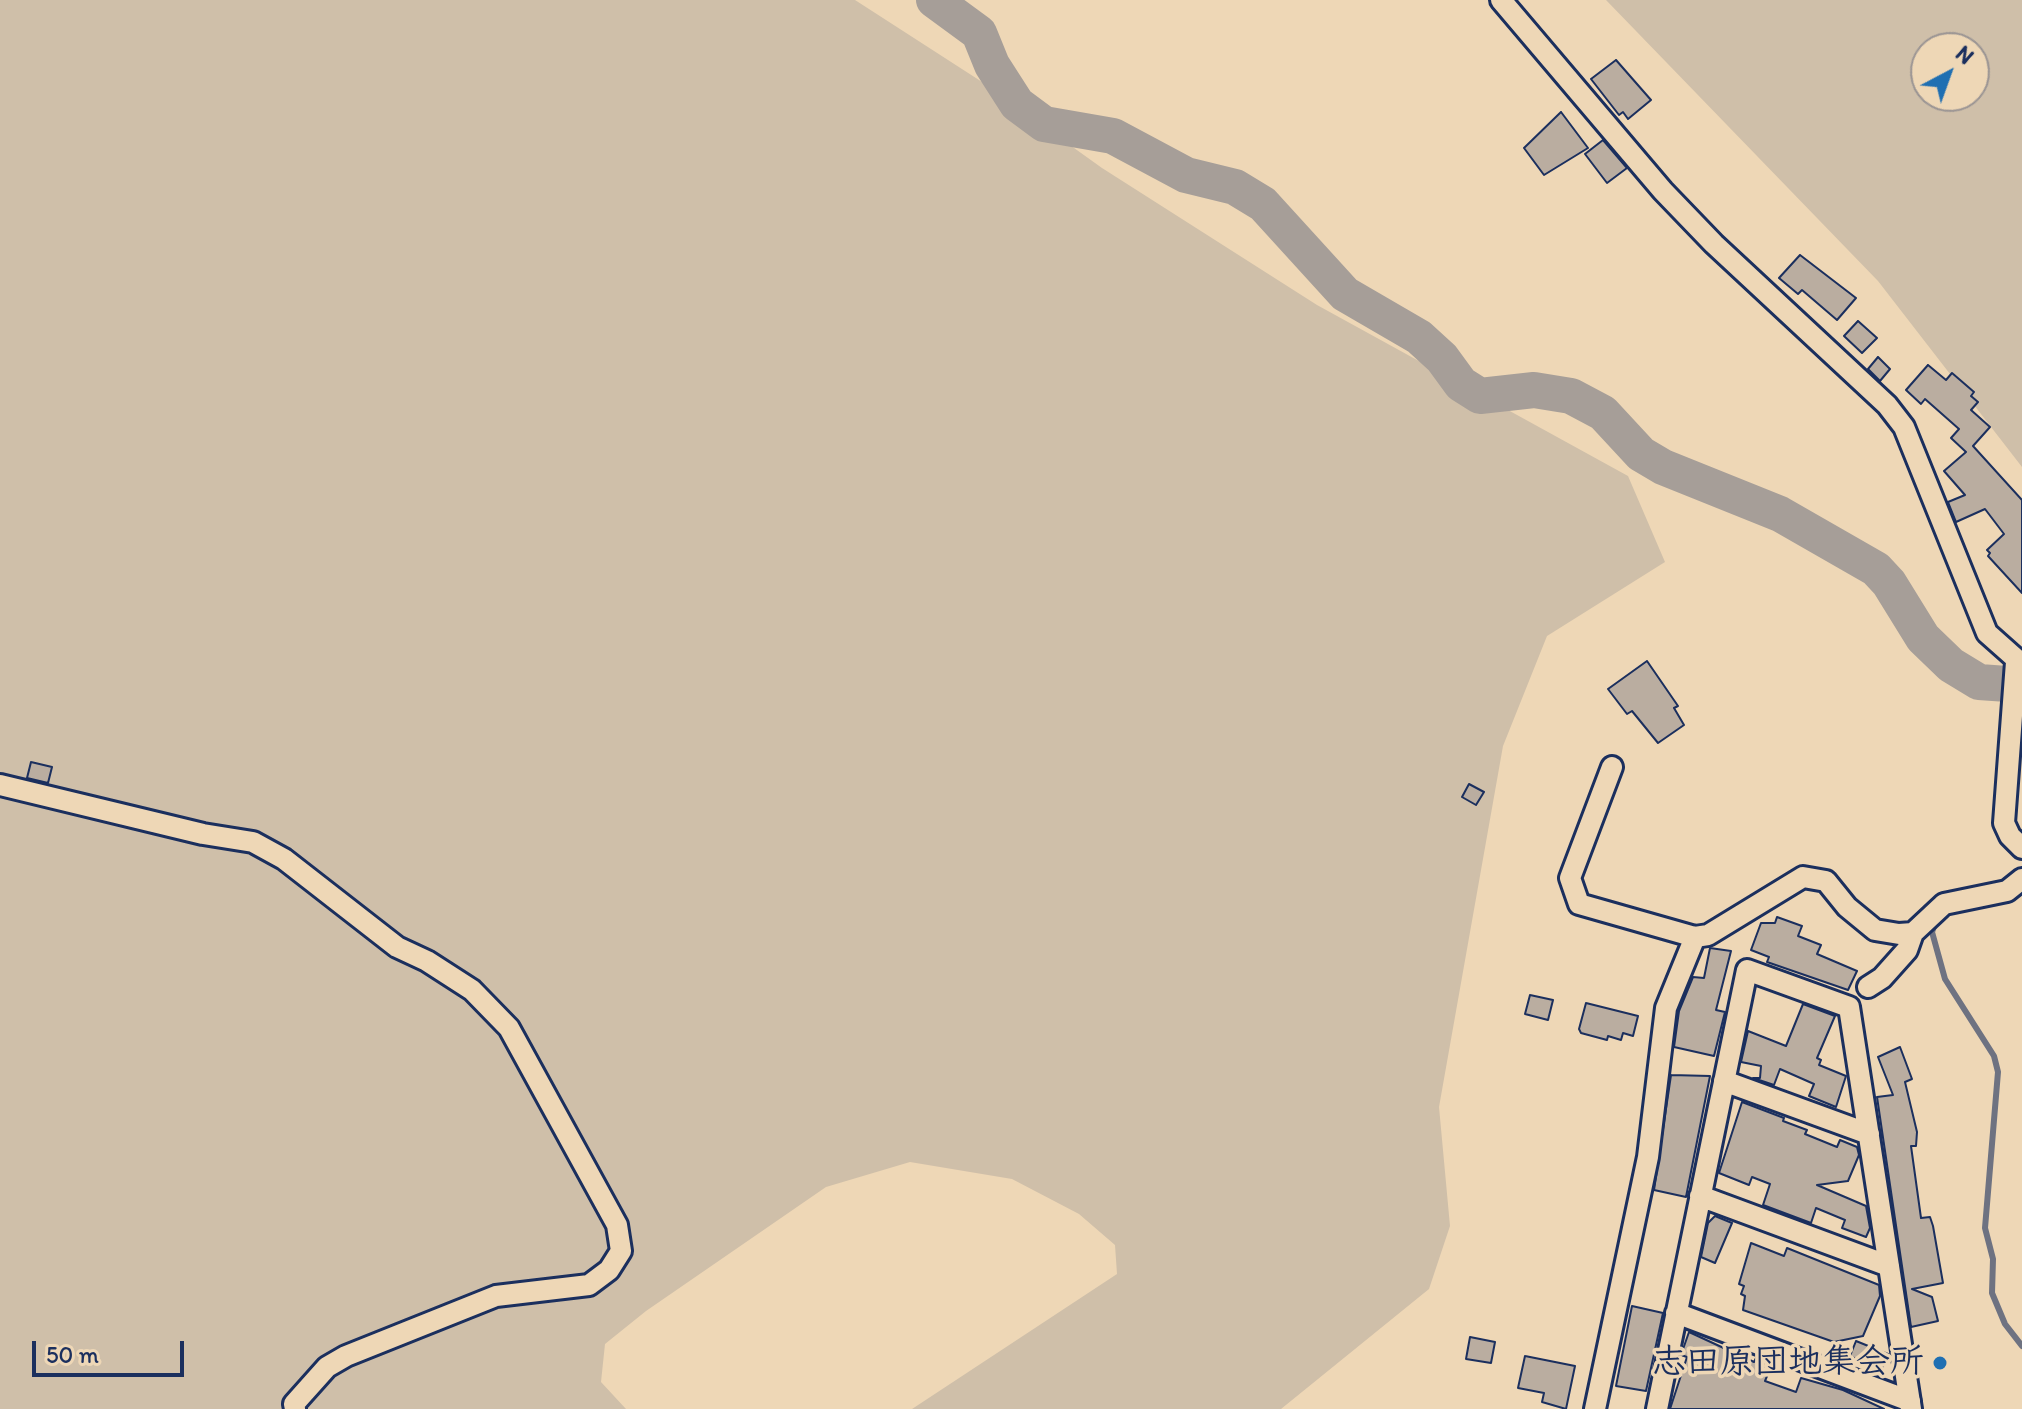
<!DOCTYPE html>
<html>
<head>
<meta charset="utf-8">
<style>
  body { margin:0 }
  #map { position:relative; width:2022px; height:1409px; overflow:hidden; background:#eed7b6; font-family:Itim,sans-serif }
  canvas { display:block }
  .north { position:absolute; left:1910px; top:32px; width:80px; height:80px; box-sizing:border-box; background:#eed7b6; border:2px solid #9a9493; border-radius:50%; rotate:41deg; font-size:22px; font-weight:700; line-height:32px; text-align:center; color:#1b2f5e }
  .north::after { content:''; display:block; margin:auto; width:28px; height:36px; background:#1f6fb2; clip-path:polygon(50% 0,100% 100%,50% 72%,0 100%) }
  .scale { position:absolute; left:32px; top:1341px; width:152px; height:36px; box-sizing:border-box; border:4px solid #1b2f5e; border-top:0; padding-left:10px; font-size:24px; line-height:28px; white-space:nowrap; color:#1b2f5e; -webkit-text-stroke:6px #eed7b6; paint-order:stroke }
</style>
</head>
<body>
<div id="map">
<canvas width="2022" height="1409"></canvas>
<div class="north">N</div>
<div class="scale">50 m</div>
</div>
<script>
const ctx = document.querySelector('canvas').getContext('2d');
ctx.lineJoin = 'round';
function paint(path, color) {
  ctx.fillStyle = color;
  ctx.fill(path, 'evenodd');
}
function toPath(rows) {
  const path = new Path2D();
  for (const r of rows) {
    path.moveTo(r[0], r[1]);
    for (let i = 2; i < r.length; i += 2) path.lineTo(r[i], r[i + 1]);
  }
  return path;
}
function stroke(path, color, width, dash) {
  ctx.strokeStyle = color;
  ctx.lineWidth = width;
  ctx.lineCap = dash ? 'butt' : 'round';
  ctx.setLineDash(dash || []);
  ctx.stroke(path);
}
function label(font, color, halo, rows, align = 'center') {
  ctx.font = font + ' Itim,"Klee One",sans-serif';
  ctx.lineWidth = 7;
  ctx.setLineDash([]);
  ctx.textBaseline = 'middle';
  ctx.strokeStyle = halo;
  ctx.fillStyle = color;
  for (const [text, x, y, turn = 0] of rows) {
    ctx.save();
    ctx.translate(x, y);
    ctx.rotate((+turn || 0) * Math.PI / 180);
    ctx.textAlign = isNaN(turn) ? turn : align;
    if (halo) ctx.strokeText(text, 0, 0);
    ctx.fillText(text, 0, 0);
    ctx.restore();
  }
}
paint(toPath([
  [0,0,855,0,979,80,1102,168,1317,305,1628,476,1665,562,1547,636,1503,746,1439,1107,1450,1226,1429,1289,1281,1409,912,1409,1117,1274,1115,1245,1079,1214,1012,1179,910,1162,826,1187,646,1311,605,1344,601,1382,626,1409,0,1409],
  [1606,0,2022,0,2022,467,1878,281],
  [1926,48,1974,48,1974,96,1926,96]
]), '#cfbfa9');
stroke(toPath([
  [1936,921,1932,932,1945,979,1994,1056,1998,1072,1985,1228,1993,1259,1992,1293,2005,1324,2022,1346]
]), '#6e7281', 6);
stroke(toPath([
  [934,0,979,33,992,65,1017,104,1044,124,1113,136,1186,175,1235,187,1263,204,1345,294,1419,337,1442,358,1461,384,1480,396,1534,390,1571,396,1603,413,1641,454,1663,467,1780,514,1876,569,1889,583,1923,638,1951,665,1979,682,2022,685]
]), '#a69e98', 36);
const building = toPath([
  [1616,60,1651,100,1628,119,1623,112,1619,115,1591,79,1616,60],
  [1561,112,1588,148,1544,175,1524,148,1561,112],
  [1603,140,1627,168,1607,183,1585,154,1603,140],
  [1800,255,1856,298,1837,320,1802,290,1798,294,1779,278,1800,255],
  [1858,321,1877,338,1862,353,1844,336,1858,321],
  [1878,357,1890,369,1880,381,1868,369,1878,357],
  [1928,365,1946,380,1952,373,1974,392,1971,396,1978,402,1971,410,1990,427,1973,446,2022,500,2022,593,1988,556,1990,553,1987,550,2004,534,1985,509,1956,522,1948,502,1965,495,1944,471,1966,452,1951,438,1959,429,1925,399,1921,404,1906,390,1928,365],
  [1647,661,1678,706,1674,708,1684,725,1658,743,1632,711,1627,714,1608,689,1647,661],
  [31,762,52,767,48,783,27,778,31,762],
  [1469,784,1484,792,1476,805,1462,797,1469,784],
  [1777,917,1802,926,1798,936,1821,945,1817,954,1857,971,1848,990,1767,962,1769,957,1751,950,1761,923,1775,923,1777,917],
  [1710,948,1731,951,1716,1010,1725,1012,1714,1056,1674,1047,1679,1011,1693,977,1704,978,1710,948],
  [1530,995,1553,1000,1548,1020,1525,1014,1530,995],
  [1586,1003,1638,1016,1633,1036,1623,1033,1621,1040,1608,1036,1607,1040,1581,1033,1579,1029,1586,1003],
  [1803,1004,1835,1016,1817,1058,1821,1060,1819,1065,1846,1076,1836,1107,1809,1096,1814,1084,1780,1069,1774,1085,1753,1078,1760,1078,1761,1066,1741,1062,1748,1031,1786,1046,1803,1004],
  [1900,1047,1912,1079,1905,1082,1917,1132,1916,1146,1911,1146,1921,1218,1930,1217,1933,1226,1943,1283,1912,1289,1932,1297,1938,1321,1911,1327,1877,1097,1893,1095,1878,1057,1900,1047],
  [1671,1075,1710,1076,1686,1197,1654,1190,1671,1075],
  [1742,1102,1784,1118,1783,1121,1807,1130,1805,1134,1837,1147,1840,1140,1857,1147,1859,1155,1848,1181,1817,1185,1866,1206,1870,1228,1866,1237,1842,1228,1845,1220,1816,1208,1811,1223,1763,1205,1770,1184,1752,1177,1749,1185,1719,1173,1742,1102],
  [1715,1216,1732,1223,1715,1263,1701,1257,1708,1223,1715,1216],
  [1751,1243,1784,1256,1787,1248,1879,1285,1880,1296,1863,1336,1834,1342,1743,1310,1745,1296,1741,1294,1744,1286,1739,1284,1751,1243],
  [1632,1306,1663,1313,1646,1391,1616,1386,1632,1306],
  [1689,1332,1754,1362,1756,1358,1772,1364,1765,1381,1796,1392,1801,1378,1843,1390,1884,1409,1670,1409,1687,1357,1681,1355,1689,1332],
  [1470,1337,1495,1342,1491,1363,1466,1359,1470,1337],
  [1856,1341,1888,1354,1881,1371,1850,1356,1856,1341],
  [1525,1356,1575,1366,1566,1409,1542,1402,1544,1393,1518,1388,1525,1356]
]);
paint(building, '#baada0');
stroke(building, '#1b2f5e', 2);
const minor = toPath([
  [1501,0,1663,191,1714,244,1887,405,1904,427,1987,633,2022,664],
  [2016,662,2004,823,2010,836,2022,848],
  [1612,767,1570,878,1579,904,1695,937,1708,935,1803,877,1826,881,1847,907,1875,930,1899,934,1913,933,1944,904,2007,891,2022,879],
  [0,785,203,834,253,842,284,859,397,947,427,961,472,990,509,1028,617,1225,621,1251,609,1270,589,1285,496,1296,346,1356,327,1367,294,1404,295,1409],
  [1868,987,1882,978,1907,950,1913,933],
  [1724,1081,1869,1134],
  [1700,1196,1889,1266],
  [1676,1313,1910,1401],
  [1595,1409,1648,1157,1666,1008,1695,937],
  [1657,1409,1747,970,1849,1007,1911,1409]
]);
stroke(minor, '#1b2f5e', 26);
stroke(minor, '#eed7b6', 20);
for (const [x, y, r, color] of [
  [1940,1363,8,"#1f6fb2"]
]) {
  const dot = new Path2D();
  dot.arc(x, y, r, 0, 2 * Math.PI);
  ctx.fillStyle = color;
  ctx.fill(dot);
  stroke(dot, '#eed7b6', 3);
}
label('bold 34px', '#1b2f5e', '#eed7b6', [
  ["志田原団地集会所",1924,1363]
], 'right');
</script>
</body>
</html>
